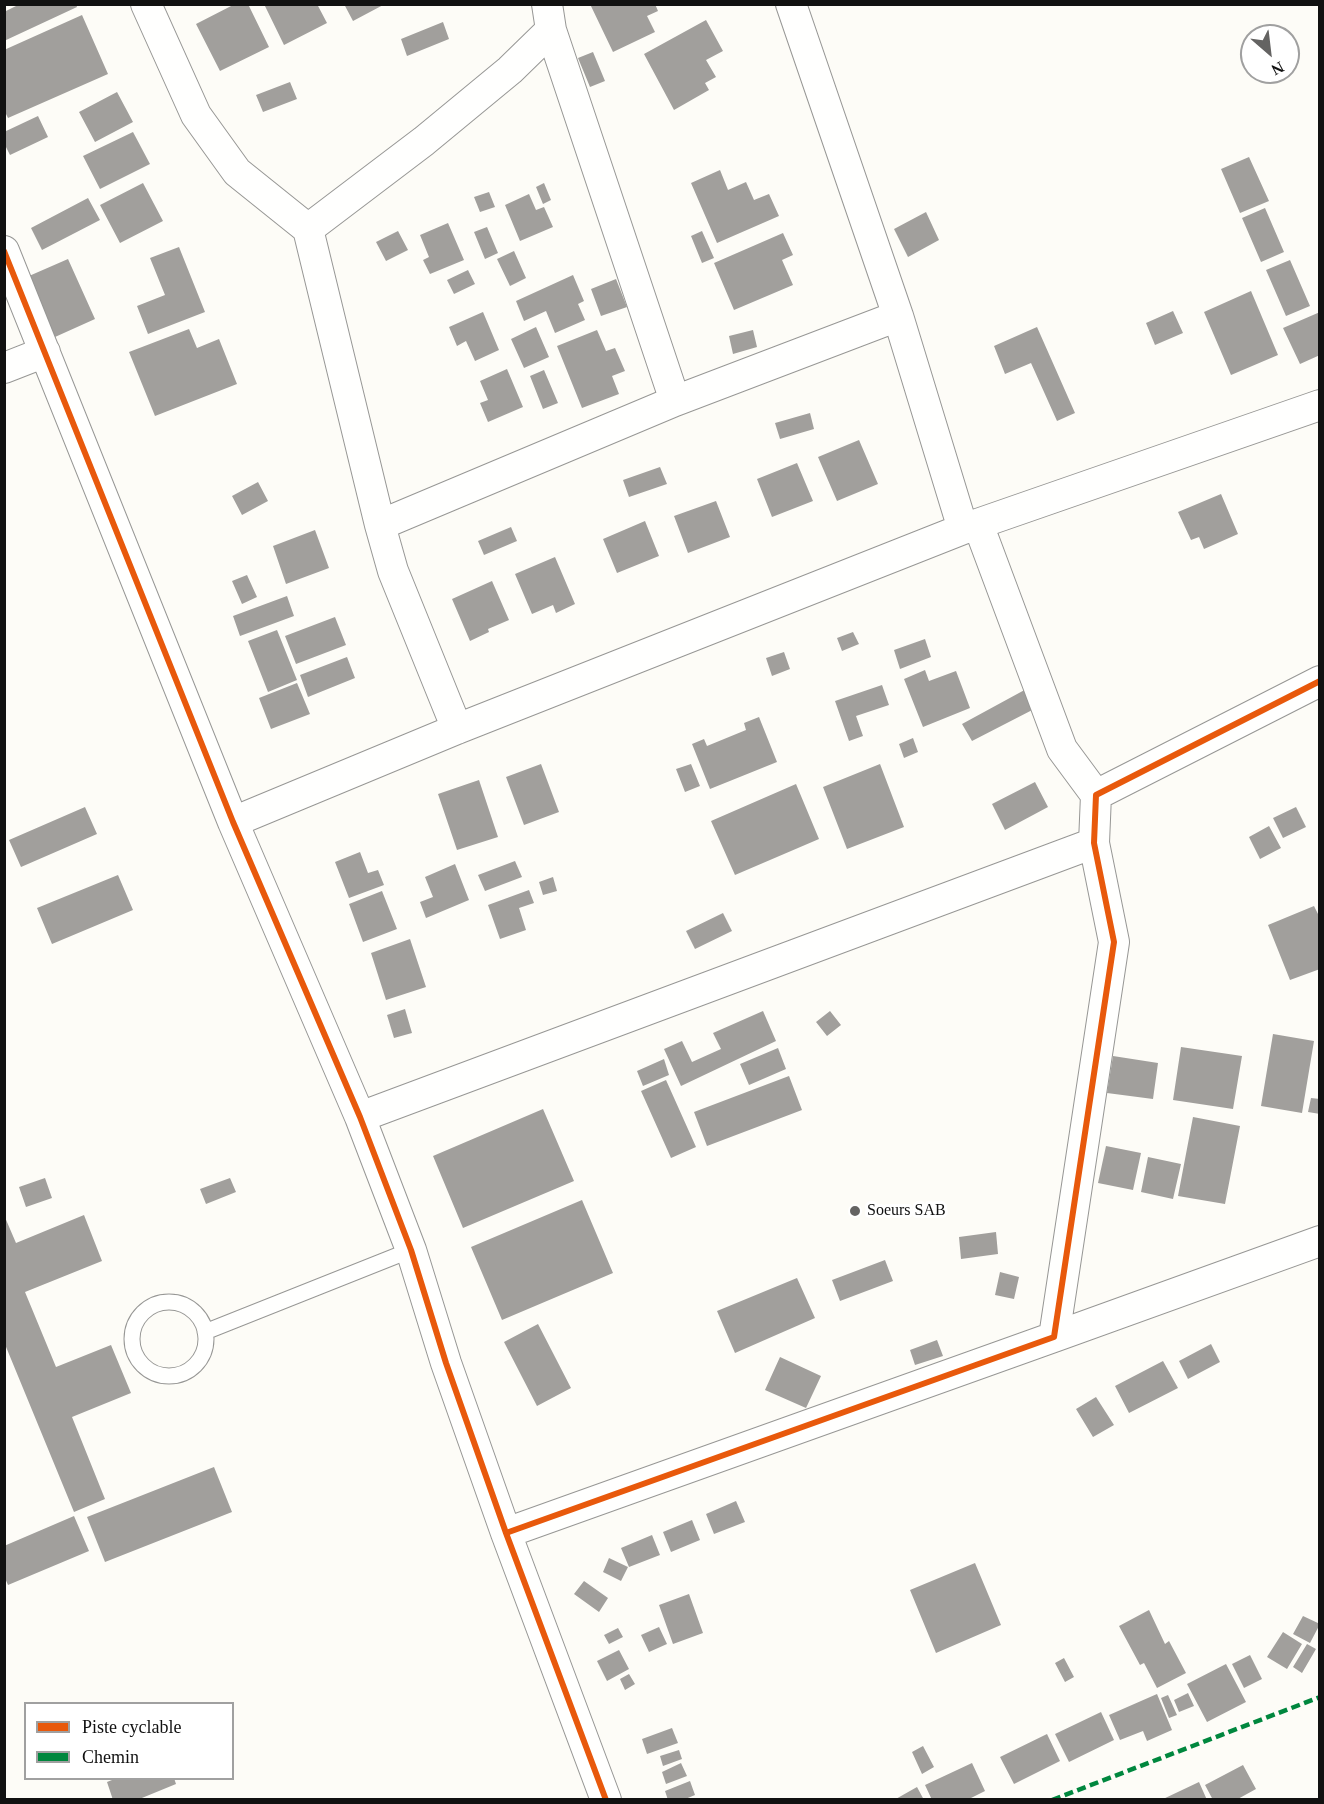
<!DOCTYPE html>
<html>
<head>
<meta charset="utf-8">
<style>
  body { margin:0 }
  #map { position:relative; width:1324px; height:1804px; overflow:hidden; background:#fdfcf7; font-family:Georgia,serif }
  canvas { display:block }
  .frame { position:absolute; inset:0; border:6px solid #111; pointer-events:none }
  .legend { position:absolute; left:24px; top:1702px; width:210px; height:78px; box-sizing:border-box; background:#fff; border:2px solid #a0a0a0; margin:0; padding:8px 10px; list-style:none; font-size:18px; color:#111 }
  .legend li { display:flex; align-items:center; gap:12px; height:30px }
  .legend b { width:30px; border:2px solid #a0a0a0 }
  .north { position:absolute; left:1240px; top:24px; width:60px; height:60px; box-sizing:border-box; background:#fff; border:2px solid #a0a0a0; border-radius:50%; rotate:152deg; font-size:16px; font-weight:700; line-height:24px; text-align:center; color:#111 }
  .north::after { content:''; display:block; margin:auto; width:21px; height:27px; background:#646362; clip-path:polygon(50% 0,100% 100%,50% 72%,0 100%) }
</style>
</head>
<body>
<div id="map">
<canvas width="1324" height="1804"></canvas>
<div class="frame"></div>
<ul class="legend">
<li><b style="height:8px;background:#e8590c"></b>Piste cyclable</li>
<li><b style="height:8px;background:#00873e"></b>Chemin</li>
</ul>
<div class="north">N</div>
</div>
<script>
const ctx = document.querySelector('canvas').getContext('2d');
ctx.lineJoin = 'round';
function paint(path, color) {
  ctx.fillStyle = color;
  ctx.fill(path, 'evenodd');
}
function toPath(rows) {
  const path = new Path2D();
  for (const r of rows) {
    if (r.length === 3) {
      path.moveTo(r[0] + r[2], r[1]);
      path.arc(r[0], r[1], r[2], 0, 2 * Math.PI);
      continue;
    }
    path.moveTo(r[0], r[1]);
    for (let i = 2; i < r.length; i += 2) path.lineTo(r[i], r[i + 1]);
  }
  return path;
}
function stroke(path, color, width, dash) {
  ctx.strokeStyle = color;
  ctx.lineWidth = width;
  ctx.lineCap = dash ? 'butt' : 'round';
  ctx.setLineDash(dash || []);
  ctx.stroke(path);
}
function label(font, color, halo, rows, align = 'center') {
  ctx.font = font + ' Georgia,serif';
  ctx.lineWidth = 6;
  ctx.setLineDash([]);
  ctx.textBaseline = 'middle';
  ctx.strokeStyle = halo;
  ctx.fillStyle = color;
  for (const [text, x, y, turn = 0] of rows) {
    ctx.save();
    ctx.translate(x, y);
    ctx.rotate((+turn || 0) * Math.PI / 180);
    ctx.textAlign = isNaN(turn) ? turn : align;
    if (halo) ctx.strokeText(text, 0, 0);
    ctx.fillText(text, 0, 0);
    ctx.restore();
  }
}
paint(toPath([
  [20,4,76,4,77,7,4,41,4,12],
  [235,4,248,4,269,47,220,71,196,24],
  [264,4,317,4,327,23,284,45],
  [344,4,385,4,353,21],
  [590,4,655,4,658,11,647,16,655,32,613,52],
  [82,15,108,74,8,118,4,110,4,50],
  [706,20,723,51,706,60,716,77,705,83,709,90,674,110,644,54],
  [443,22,449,39,407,56,401,39],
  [593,52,605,81,590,87,578,58],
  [290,82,297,99,263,112,256,95],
  [117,92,133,122,95,142,79,112],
  [38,116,48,137,10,155,4,143,4,132],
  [133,132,150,164,100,189,83,156],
  [1249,157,1269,201,1240,213,1221,169],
  [720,170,728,190,746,182,754,200,769,194,779,216,717,243,691,183],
  [143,183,163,221,120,243,100,205],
  [544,183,551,200,543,204,536,187],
  [489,192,495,207,480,212,474,197],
  [529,194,536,210,544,207,553,227,520,241,505,205],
  [88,198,100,220,42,250,31,228],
  [1265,208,1284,252,1261,262,1242,218],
  [926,212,939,240,908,257,894,229],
  [448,223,464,260,430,274,423,260,429,257,420,235],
  [487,227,498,253,485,259,474,232],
  [398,231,408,250,386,261,376,242],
  [702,231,714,258,702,263,691,236],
  [783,233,793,255,782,260,793,285,734,310,714,263],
  [179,247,205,312,148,334,137,306,165,295,150,258],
  [514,251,526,278,510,286,497,259],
  [68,259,95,319,55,337,29,276],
  [1290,260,1310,306,1286,316,1266,270],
  [468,270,475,284,454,294,447,280],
  [573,275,584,301,578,304,585,320,555,333,546,311,524,321,516,301],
  [616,279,627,307,601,316,591,289],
  [1251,291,1278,355,1231,375,1204,312],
  [1173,311,1183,333,1155,345,1146,323],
  [483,312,499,350,475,361,466,341,457,346,449,327],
  [1320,312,1320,355,1300,364,1283,328],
  [536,327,549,357,524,368,511,339],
  [1037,327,1075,413,1057,421,1031,363,1005,374,994,346],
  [189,329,197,348,219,339,237,384,155,416,129,352],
  [597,330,606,351,615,348,625,371,612,376,619,394,582,408,557,346],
  [753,330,757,347,733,354,729,336],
  [507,369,523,407,488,422,480,403,488,400,480,381],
  [544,370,558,403,543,409,530,376],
  [810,413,814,429,780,439,775,423],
  [859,440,878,484,837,501,818,457],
  [797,463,813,501,772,517,757,479],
  [660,467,667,484,629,497,623,480],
  [258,482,268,501,242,515,232,496],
  [1221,494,1238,534,1204,549,1199,537,1191,540,1178,512],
  [716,501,730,537,688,553,674,516],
  [645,521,659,556,617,573,603,539],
  [511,527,517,541,484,555,478,541],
  [315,530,329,568,286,584,273,546],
  [555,557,575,604,556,613,553,605,532,614,515,574],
  [247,575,257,597,242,604,232,581],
  [492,581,509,620,488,629,489,632,470,641,452,599],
  [287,596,294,616,240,636,233,616],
  [335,617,346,645,296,664,285,636],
  [277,630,297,680,268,692,248,641],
  [853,632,859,644,842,651,837,638],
  [925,639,931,657,900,669,894,650],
  [784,652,790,669,772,676,766,658],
  [347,657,355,678,308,697,300,675],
  [925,670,929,681,956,671,970,708,923,727,904,679],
  [297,683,310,714,271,729,259,698],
  [882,685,889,705,856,716,863,736,849,741,835,701],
  [1030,687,1040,706,972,741,962,724],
  [759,717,777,762,710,789,692,744,704,739,707,746,746,730,744,723],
  [913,738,918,752,904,758,899,744],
  [541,764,559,812,524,825,506,777],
  [691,764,700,786,685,792,676,769],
  [880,764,904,827,847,849,823,787],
  [479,780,498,837,457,850,438,794],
  [1035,782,1048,807,1005,830,992,804],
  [796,784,819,839,735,875,711,821],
  [85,807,97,834,21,867,9,840],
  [1296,807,1306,827,1283,838,1273,818],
  [1269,826,1281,848,1260,859,1249,837],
  [360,852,368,873,378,870,384,885,349,898,335,862],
  [515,861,522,877,485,891,478,875],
  [455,864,469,900,426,918,420,902,433,897,425,877],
  [118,875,133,910,52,944,37,908],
  [553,877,557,891,543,895,539,882],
  [529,890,534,903,519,908,526,930,500,939,488,905],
  [382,891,397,929,363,942,349,904],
  [1314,906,1320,918,1320,969,1290,980,1268,925],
  [723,913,732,931,695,949,686,931],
  [410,939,426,987,386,1000,371,953],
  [405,1009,412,1033,394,1038,387,1015],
  [763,1011,776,1041,681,1086,664,1049,682,1041,692,1062,721,1049,713,1033],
  [830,1011,841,1025,827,1036,816,1022],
  [1273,1034,1314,1041,1302,1113,1261,1106],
  [1181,1047,1242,1056,1233,1109,1173,1100],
  [778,1048,786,1069,749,1085,740,1064],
  [1113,1056,1158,1063,1153,1099,1107,1093],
  [664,1059,669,1075,643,1086,637,1071],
  [789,1076,802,1110,707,1146,694,1112],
  [666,1080,696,1147,671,1158,641,1091],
  [1311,1098,1320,1099,1320,1114,1308,1112],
  [543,1109,574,1181,463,1228,433,1156],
  [1193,1117,1240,1126,1225,1204,1178,1196],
  [1106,1146,1141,1153,1133,1190,1098,1183],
  [1148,1157,1181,1164,1173,1199,1141,1192],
  [45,1178,52,1198,26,1207,19,1187],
  [230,1178,236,1192,206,1204,200,1189],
  [582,1200,613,1273,502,1320,471,1247],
  [4,1215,16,1243,84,1215,102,1261,25,1292,56,1367,111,1345,131,1393,72,1417,105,1499,74,1512,4,1342],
  [996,1232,998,1254,961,1259,959,1237],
  [885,1260,893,1281,840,1301,832,1280],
  [1000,1272,1019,1277,1014,1299,995,1295],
  [797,1278,815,1318,735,1353,717,1311],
  [538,1324,571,1388,537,1406,504,1342],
  [937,1340,943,1356,915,1365,910,1350],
  [1211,1344,1220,1362,1188,1379,1179,1361],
  [780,1357,821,1376,806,1408,765,1390],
  [1163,1361,1178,1388,1129,1413,1115,1386],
  [1096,1397,1114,1425,1093,1437,1076,1409],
  [214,1467,232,1512,105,1562,87,1517],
  [736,1501,745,1522,714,1534,706,1514],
  [74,1516,89,1551,8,1585,4,1576,4,1546],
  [692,1520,700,1540,671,1552,663,1532],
  [652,1535,660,1555,629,1567,621,1548],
  [609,1558,628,1567,621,1581,603,1572],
  [975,1563,1001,1625,936,1653,910,1590],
  [584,1581,608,1598,599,1612,574,1594],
  [689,1594,703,1633,673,1644,659,1605],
  [1149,1610,1165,1644,1169,1641,1186,1673,1157,1688,1144,1663,1140,1665,1119,1626],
  [1303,1616,1320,1624,1310,1643,1293,1634],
  [659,1627,667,1644,649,1652,641,1635],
  [618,1628,623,1637,609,1644,604,1635],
  [1283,1632,1302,1644,1287,1669,1267,1657],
  [1307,1644,1316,1649,1302,1673,1293,1667],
  [619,1650,629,1669,607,1681,597,1661],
  [1250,1655,1262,1679,1244,1688,1232,1664],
  [1064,1658,1074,1677,1065,1682,1055,1663],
  [1226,1664,1246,1702,1207,1722,1187,1684],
  [629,1674,635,1684,625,1690,620,1679],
  [1188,1693,1194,1706,1179,1712,1174,1700],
  [1157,1694,1172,1730,1147,1741,1143,1731,1120,1740,1109,1715],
  [1168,1695,1177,1715,1169,1718,1161,1698],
  [1101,1712,1114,1740,1069,1762,1055,1734],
  [672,1728,678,1743,647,1754,642,1739],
  [1047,1734,1060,1761,1014,1784,1000,1757],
  [923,1746,934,1767,922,1774,912,1752],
  [679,1750,682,1759,663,1766,660,1756],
  [681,1763,687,1776,666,1784,662,1772],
  [972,1763,985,1791,967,1800,932,1800,925,1785],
  [1243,1765,1256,1789,1236,1800,1213,1800,1205,1785],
  [117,1778,174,1778,176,1784,137,1800,113,1800,107,1782],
  [690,1781,695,1795,683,1800,668,1800,665,1791],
  [1199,1782,1207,1800,1161,1800],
  [917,1787,924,1800,894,1800]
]), '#a19f9c');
const lane = toPath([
  [169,1339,37],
  [205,1332,411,1250]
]);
const street = toPath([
  [146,4,196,115,237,172,308,229,380,525,393,571,457,729],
  [547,4,551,30,675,401],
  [791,4,898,316,963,529],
  [308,229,424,141,510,70,551,30],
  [4,251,233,822,360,1117,411,1250,446,1363,506,1533,606,1800],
  [4,368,45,352],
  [978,524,1062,749,1096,795],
  [380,525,675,401,898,316],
  [233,822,457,729,963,529,1320,405],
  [360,1117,1094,843],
  [1054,1337,1320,1241],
  [506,1533,1054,1337,1114,942,1094,843,1096,795,1320,681]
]);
stroke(lane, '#979795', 17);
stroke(street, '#979795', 32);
stroke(lane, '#fffffe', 15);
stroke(street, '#fffffe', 30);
stroke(toPath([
  [1052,1800,1320,1697]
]), '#00873e', 4.5, [9, 4.5]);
stroke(toPath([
  [4,251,233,822,360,1117,411,1250,446,1363,506,1533,606,1800],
  [506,1533,1054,1337,1114,942,1094,843,1096,795,1320,681]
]), '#e8590c', 6);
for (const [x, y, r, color] of [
  [855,1211,6,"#646362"]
]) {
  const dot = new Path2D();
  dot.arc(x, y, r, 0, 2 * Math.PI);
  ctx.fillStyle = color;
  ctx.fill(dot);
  stroke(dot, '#fff', 2);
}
label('16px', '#111', '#fff', [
  ["Soeurs SAB",867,1211]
], 'left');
</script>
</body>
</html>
